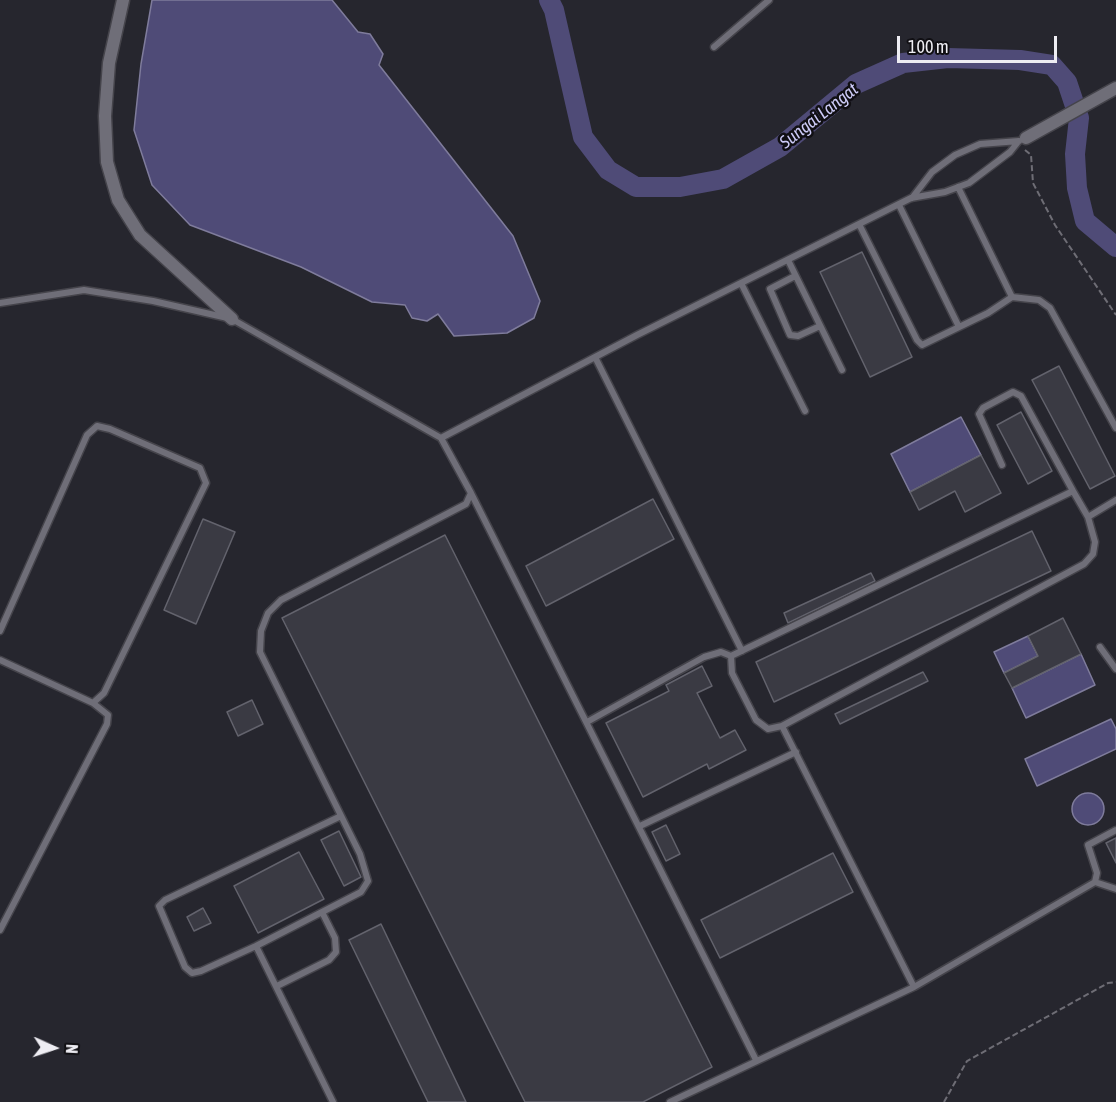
<!DOCTYPE html>
<html>
<head>
<meta charset="utf-8">
<style>
  body { margin:0 }
  #map { position:relative; width:1116px; height:1102px; overflow:hidden; background:#26262e; font-family:"Asap Condensed",sans-serif }
  canvas { display:block }
  .north { position:absolute; left:24px; top:1018px; width:60px; height:60px; -webkit-text-stroke:4px #100f13; paint-order:stroke; rotate:93deg; font-size:16px; font-weight:700; line-height:24px; text-align:center; color:#eeedf3 }
  .north::after { content:''; display:block; margin:auto; width:21px; height:27px; background:#eeedf3; clip-path:polygon(50% 0,100% 100%,50% 72%,0 100%) }
  .scale { position:absolute; left:897px; top:36px; width:160px; height:27px; box-sizing:border-box; border:3px solid #eeedf3; border-top:0; padding-left:8px; font-size:18px; line-height:21px; white-space:nowrap; color:#eeedf3; -webkit-text-stroke:4px #100f13; paint-order:stroke }
</style>
</head>
<body>
<div id="map">
<canvas width="1116" height="1102"></canvas>
<div class="north">N</div>
<div class="scale">100 m</div>
</div>
<script>
const ctx = document.querySelector('canvas').getContext('2d');
ctx.lineJoin = 'round';
function paint(path, color) {
  ctx.fillStyle = color;
  ctx.fill(path, 'evenodd');
}
function toPath(rows) {
  const path = new Path2D();
  for (const r of rows) {
    if (r.length === 3) {
      path.moveTo(r[0] + r[2], r[1]);
      path.arc(r[0], r[1], r[2], 0, 2 * Math.PI);
      continue;
    }
    path.moveTo(r[0], r[1]);
    for (let i = 2; i < r.length; i += 2) path.lineTo(r[i], r[i + 1]);
  }
  return path;
}
function stroke(path, color, width, dash) {
  ctx.strokeStyle = color;
  ctx.lineWidth = width;
  ctx.lineCap = dash ? 'butt' : 'round';
  ctx.setLineDash(dash || []);
  ctx.stroke(path);
}
function label(font, color, halo, rows, align = 'center') {
  ctx.font = font + ' "Asap Condensed",sans-serif';
  ctx.lineWidth = 5;
  ctx.setLineDash([]);
  ctx.textBaseline = 'middle';
  ctx.strokeStyle = halo;
  ctx.fillStyle = color;
  for (const [text, x, y, turn = 0] of rows) {
    ctx.save();
    ctx.translate(x, y);
    ctx.rotate((+turn || 0) * Math.PI / 180);
    ctx.textAlign = isNaN(turn) ? turn : align;
    if (halo) ctx.strokeText(text, 0, 0);
    ctx.fillText(text, 0, 0);
    ctx.restore();
  }
}
const water = toPath([
  [152,0,332,0,358,32,370,34,383,54,379,65,513,236,540,301,534,318,507,333,454,336,438,314,427,321,412,318,405,305,372,302,301,267,190,225,152,185,134,130,141,64,152,0],
  [961,417,981,455,910,492,891,454,961,417],
  [1028,636,1038,656,1004,673,994,652,1028,636],
  [1081,654,1095,685,1026,718,1012,688,1081,654],
  [1111,719,1116,729,1116,749,1037,786,1025,759,1111,719],
  [1088,809,16]
]);
paint(water, '#4f4b77');
stroke(water, '#7f7c9c', 1.5);
stroke(toPath([
  [549,0,554,10,583,137,608,170,636,187,680,187,723,179,780,147,856,84,903,63,948,58,1020,60,1052,65,1067,82,1079,118,1075,154,1077,188,1085,221,1116,247]
]), '#4f4b77', 20);
const building = toPath([
  [862,252,912,357,870,377,820,272,862,252],
  [1059,366,1115,476,1090,489,1032,380,1059,366],
  [1021,412,1052,471,1028,484,997,425,1021,412],
  [981,455,1001,493,965,512,955,491,919,510,910,492,981,455],
  [653,499,674,539,546,606,526,566,653,499],
  [203,519,235,532,196,624,164,610,203,519],
  [1032,531,1051,571,774,702,756,662,1032,531],
  [445,535,712,1067,643,1102,525,1102,282,618,445,535],
  [871,573,875,581,788,623,784,613,871,573],
  [1063,618,1081,654,1012,688,1004,673,1038,656,1028,636,1063,618],
  [702,666,712,686,697,693,720,738,735,730,746,750,709,769,707,764,643,797,606,723,669,691,666,685,702,666],
  [923,672,928,681,840,724,835,714,923,672],
  [252,700,263,724,238,736,227,712,252,700],
  [666,825,680,854,666,861,652,832,666,825],
  [339,831,361,877,344,886,321,840,339,831],
  [1116,838,1116,863,1106,843,1116,838],
  [299,852,324,899,258,933,234,886,299,852],
  [833,853,853,892,720,958,701,920,833,853],
  [203,908,211,923,194,931,187,917,203,908],
  [381,924,466,1102,428,1102,349,940,381,924]
]);
paint(building, '#3a3a43');
stroke(building, '#63636d', 1.5);
const service = toPath([
  [714,47,769,0],
  [958,187,1012,297,1039,300,1050,308,1116,428],
  [912,198,932,172,955,155,980,144,1019,141],
  [899,205,959,327],
  [859,224,917,340,922,345,988,313,1012,297],
  [788,260,842,370],
  [795,276,770,289,790,335,798,336,820,326],
  [741,283,805,411],
  [0,303,84,290,153,301,232,319,441,438,471,493,466,504,281,600,268,613,261,631,260,652,360,854,368,881,361,892,256,946,201,971,192,973,185,967,159,906,165,900,341,816],
  [595,357,742,651],
  [441,438,637,335,911,198,945,192,969,183,1010,152,1018,142],
  [1002,465,979,414,983,408,1013,392,1021,396,1073,491,1088,517,1095,542,1093,554,1084,564,782,726,768,729,756,720,732,673,731,656,1073,491],
  [471,493,756,1060],
  [1088,517,1116,500],
  [0,631,87,435,97,426,110,429,200,468,206,483,104,693,93,703,0,660],
  [1100,647,1116,669],
  [587,722,704,657,721,652,731,656],
  [782,726,914,987],
  [640,826,796,752],
  [1095,882,1097,873,1088,845,1116,830],
  [0,930,107,724,108,715,93,703],
  [256,946,333,1102],
  [277,986,329,960,336,952,335,938,323,914],
  [670,1102,914,987,1095,882,1116,889]
]);
const minor = toPath([
  [123,0,109,63,105,116,107,162,118,200,140,235,232,319],
  [1026,138,1116,88]
]);
stroke(service, '#45444b', 9);
stroke(minor, '#45444b', 15);
stroke(toPath([
  [1025,150,1031,155,1033,183,1055,225,1116,315],
  [944,1102,967,1061,1108,983,1116,982]
]), '#6e6d75', 2, [6, 3]);
stroke(service, '#6f6e78', 6);
stroke(minor, '#6f6e78', 12);
label('italic 18px', '#cccaf6', '#100f13', [
  ["Sungai Langat",819,116,-38]
]);
</script>
</body>
</html>
